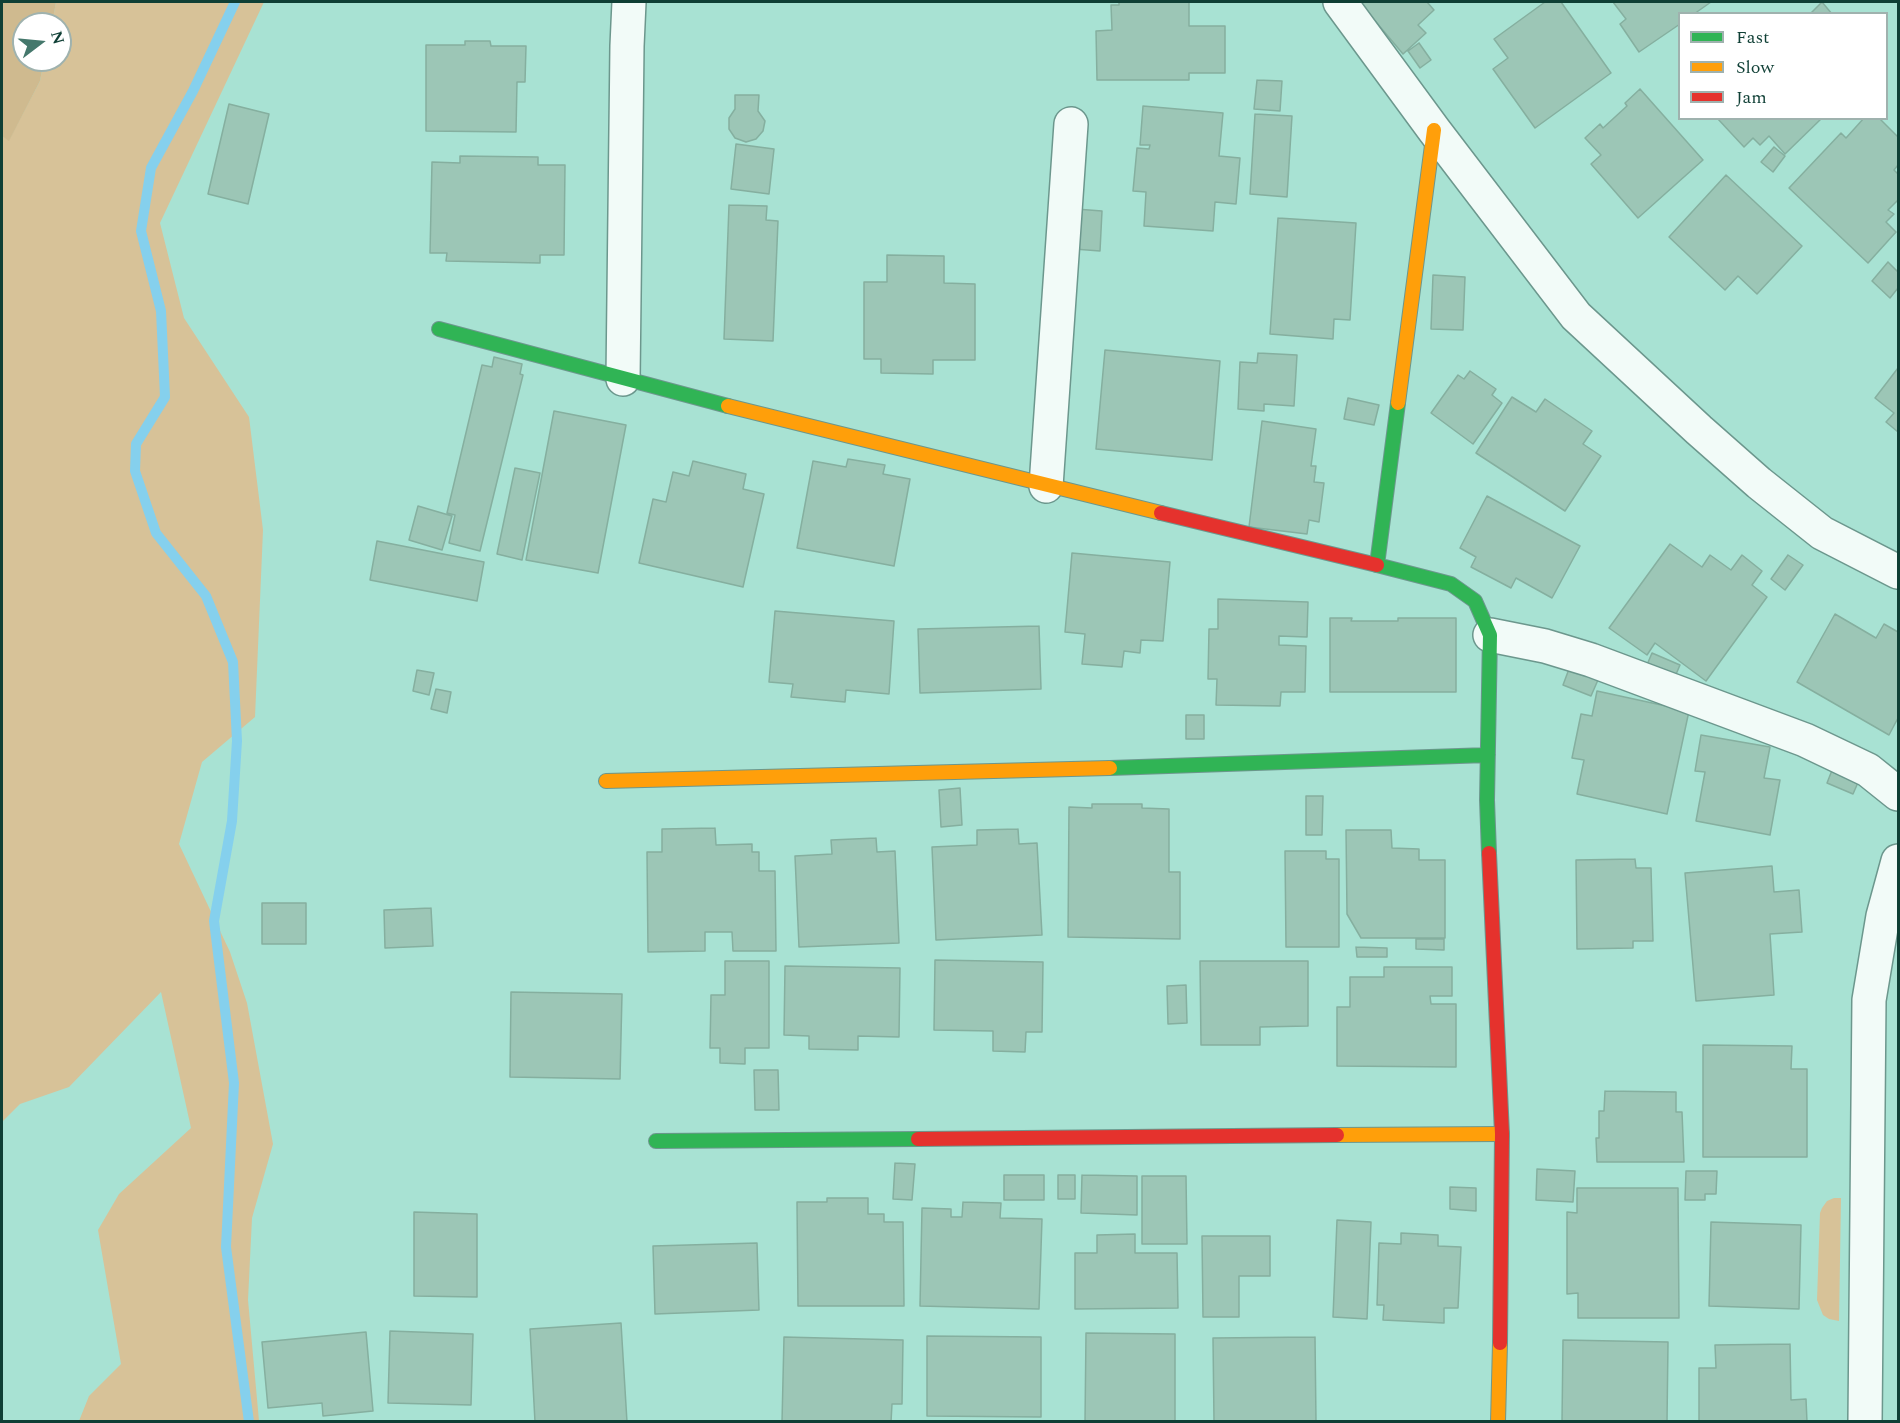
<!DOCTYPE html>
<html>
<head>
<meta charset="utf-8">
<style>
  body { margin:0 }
  #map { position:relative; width:1900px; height:1423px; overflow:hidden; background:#a8e2d3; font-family:Spectral,serif }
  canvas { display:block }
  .frame { position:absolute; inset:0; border:3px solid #0f3f35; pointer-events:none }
  .legend { position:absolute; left:1678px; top:12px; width:210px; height:108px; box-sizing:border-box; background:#fff; border:2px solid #9fb2ae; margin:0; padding:8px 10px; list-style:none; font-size:18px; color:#0f3f35 }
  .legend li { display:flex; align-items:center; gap:12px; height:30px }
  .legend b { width:30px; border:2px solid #9fb2ae }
  .north { position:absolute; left:12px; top:12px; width:60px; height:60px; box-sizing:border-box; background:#fff; border:2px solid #9fb2ae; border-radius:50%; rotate:74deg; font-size:16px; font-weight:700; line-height:24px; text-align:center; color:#0f3f35 }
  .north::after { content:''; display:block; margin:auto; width:21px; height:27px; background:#45786c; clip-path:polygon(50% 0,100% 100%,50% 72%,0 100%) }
</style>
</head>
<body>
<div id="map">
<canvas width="1900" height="1423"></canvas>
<div class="frame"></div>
<ul class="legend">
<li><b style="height:8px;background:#30b455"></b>Fast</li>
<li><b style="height:8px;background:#ff9f0a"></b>Slow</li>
<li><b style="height:8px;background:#e5322d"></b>Jam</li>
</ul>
<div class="north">N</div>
</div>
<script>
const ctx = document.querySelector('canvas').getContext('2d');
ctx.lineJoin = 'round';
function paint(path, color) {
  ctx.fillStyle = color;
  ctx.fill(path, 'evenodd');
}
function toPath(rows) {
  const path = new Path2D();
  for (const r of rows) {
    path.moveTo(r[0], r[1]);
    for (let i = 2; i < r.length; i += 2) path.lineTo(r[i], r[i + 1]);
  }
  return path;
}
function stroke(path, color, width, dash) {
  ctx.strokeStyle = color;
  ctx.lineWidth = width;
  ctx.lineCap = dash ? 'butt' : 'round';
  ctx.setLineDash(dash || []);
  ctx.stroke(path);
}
paint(toPath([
  [56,2,264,2,160,223,184,318,249,417,263,530,255,717,202,762,179,844,230,952,247,1003,273,1144,252,1218,248,1300,259,1421,79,1421,89,1396,121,1364,98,1230,119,1194,191,1128,161,992,69,1087,20,1104,2,1122,2,136,9,140,40,81,44,60,60,60,60,24,52,24],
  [1834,1198,1841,1198,1839,1321,1829,1319,1823,1315,1817,1300,1820,1213,1822,1208,1827,1201]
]), '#d7c298');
paint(toPath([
  [2,2,56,2,52,24,24,24,24,60,44,60,40,81,9,141,2,136]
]), '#cfba8f');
stroke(toPath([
  [235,2,193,91,151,168,141,231,161,311,165,397,136,444,135,471,156,533,206,596,233,662,237,741,232,821,214,921,234,1083,226,1247,249,1422]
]), '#85d0ed', 10);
const building = toPath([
  [1119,2,1189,2,1189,26,1225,26,1225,73,1189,73,1189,80,1097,80,1096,31,1112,30,1111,5,1119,5,1119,2],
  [1362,2,1427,2,1434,10,1418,25,1426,33,1403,54,1360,3,1362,2],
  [1545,2,1561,2,1611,73,1535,128,1493,69,1508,58,1494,39,1545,2],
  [1613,2,1711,2,1694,14,1680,14,1680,24,1639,52,1620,24,1626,19,1613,2],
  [1822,2,1832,14,1810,14,1822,2],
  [465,41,490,41,491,46,526,46,525,82,517,82,516,132,426,131,426,45,465,45,465,41],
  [1419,43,1431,60,1420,68,1408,51,1419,43],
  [1257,80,1282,81,1280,111,1254,109,1257,80],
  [1640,89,1703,160,1638,218,1591,164,1601,155,1585,138,1600,124,1603,128,1627,106,1625,103,1640,89],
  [735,95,759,95,758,111,765,121,763,131,756,139,746,142,735,138,729,129,729,118,735,109,735,95],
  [229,104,269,114,248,204,208,194,229,104],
  [1143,106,1223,113,1219,156,1240,158,1236,204,1215,202,1213,231,1144,226,1146,192,1133,191,1137,148,1149,149,1150,145,1140,145,1143,106],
  [1255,114,1292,116,1287,197,1250,194,1255,114],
  [1717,118,1822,118,1785,154,1769,136,1760,145,1753,138,1744,147,1717,118],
  [1864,118,1879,118,1898,137,1898,165,1894,170,1898,174,1898,200,1888,210,1894,214,1886,222,1896,232,1868,263,1789,188,1841,133,1846,138,1864,118],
  [736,144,774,149,769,194,731,189,736,144],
  [1774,147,1785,156,1773,172,1761,162,1774,147],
  [460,156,538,157,538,165,565,165,564,255,540,255,540,263,446,261,447,253,430,253,432,162,460,163,460,156],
  [1726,175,1802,246,1757,294,1738,276,1725,290,1669,237,1726,175],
  [729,205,767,206,766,220,778,221,773,341,724,339,729,205],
  [1076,209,1102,211,1100,251,1074,249,1076,209],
  [1278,218,1356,223,1350,320,1334,319,1333,339,1270,334,1278,218],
  [887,255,944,256,944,283,975,284,975,360,933,360,933,374,881,373,881,359,864,359,864,282,887,282,887,255],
  [1888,262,1898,272,1898,288,1890,298,1872,281,1888,262],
  [1433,275,1465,277,1463,330,1431,329,1433,275],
  [1105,350,1220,361,1212,460,1096,449,1105,350],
  [1258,353,1297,355,1294,406,1264,404,1264,411,1238,409,1240,362,1257,363,1258,353],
  [494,357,522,364,520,374,523,375,480,551,449,543,455,515,447,513,482,365,492,367,494,357],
  [1898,368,1898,432,1886,422,1894,413,1875,398,1898,368],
  [1470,371,1496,389,1492,395,1502,403,1473,444,1431,413,1458,375,1464,379,1470,371],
  [1512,397,1536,412,1545,399,1592,431,1583,444,1601,456,1565,511,1476,453,1512,397],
  [1348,398,1379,405,1374,425,1344,419,1348,398],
  [554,411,626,425,598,573,526,560,554,411],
  [1262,421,1316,429,1311,466,1316,466,1314,482,1324,483,1319,522,1309,520,1307,534,1249,527,1262,421],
  [848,459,885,465,883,474,910,479,894,566,797,548,813,461,846,467,848,459],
  [693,461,746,474,743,489,764,494,743,587,639,563,653,499,666,502,673,472,689,476,693,461],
  [515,468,540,473,522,560,497,554,515,468],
  [1487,496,1580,546,1552,598,1516,578,1511,588,1471,567,1476,557,1460,548,1487,496],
  [418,506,452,516,442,550,409,540,418,506],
  [377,541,484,562,477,601,370,580,377,541],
  [1670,544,1702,567,1710,555,1731,570,1742,555,1762,571,1752,585,1767,597,1706,681,1655,643,1647,655,1609,628,1670,544],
  [1072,553,1170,562,1163,641,1141,640,1140,653,1124,651,1122,667,1082,664,1085,634,1065,632,1072,553],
  [1788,555,1803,565,1785,590,1771,579,1788,555],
  [1218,599,1308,602,1307,637,1279,636,1279,645,1306,646,1305,692,1281,692,1280,706,1216,705,1217,679,1208,679,1209,629,1218,629,1218,599],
  [775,611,894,621,889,694,846,690,845,702,791,697,793,684,769,682,775,611],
  [1835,614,1876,638,1884,624,1898,632,1898,718,1889,735,1797,682,1835,614],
  [1330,618,1352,618,1351,621,1398,621,1398,618,1456,618,1456,692,1330,692,1330,618],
  [1039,626,1041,689,920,693,918,629,1039,626],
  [1652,653,1680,665,1674,679,1646,667,1652,653],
  [1572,661,1601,673,1591,696,1563,685,1572,661],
  [417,670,434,673,429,695,413,691,417,670],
  [436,689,451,692,447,713,431,709,436,689],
  [1597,691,1689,711,1667,814,1577,794,1584,760,1572,758,1581,714,1592,716,1597,691],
  [1186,715,1204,715,1204,739,1186,739,1186,715],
  [1701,735,1770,747,1764,778,1780,780,1770,835,1696,821,1705,772,1695,771,1701,735],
  [1836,760,1863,771,1853,794,1827,783,1836,760],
  [960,788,962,825,941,827,939,790,960,788],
  [1306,796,1323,796,1322,835,1306,835,1306,796],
  [1092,804,1142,804,1142,808,1169,809,1169,872,1180,872,1180,939,1068,937,1069,807,1092,808,1092,804],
  [715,828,716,845,752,844,752,852,759,852,759,871,775,871,776,951,733,951,732,932,705,932,705,951,648,952,647,852,662,852,662,829,715,828],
  [1018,829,1019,844,1037,843,1042,935,936,940,932,847,977,845,977,830,1018,829],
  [1346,830,1391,830,1392,848,1419,849,1419,860,1445,860,1445,938,1361,938,1347,914,1346,830],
  [876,838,877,852,895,851,899,943,799,947,795,856,832,854,831,840,876,838],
  [1285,851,1326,851,1326,859,1339,859,1339,947,1286,947,1285,851],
  [1635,859,1636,868,1651,868,1653,941,1633,941,1633,948,1577,949,1576,860,1635,859],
  [1772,866,1774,892,1799,890,1802,932,1770,934,1774,995,1696,1001,1685,873,1772,866],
  [262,903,306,903,306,944,262,944,262,903],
  [431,908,433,946,385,948,384,910,431,908],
  [1416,939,1444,939,1444,950,1416,949,1416,939],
  [1356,947,1387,948,1387,957,1357,957,1356,947],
  [935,960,1043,962,1042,1032,1026,1032,1025,1052,993,1051,993,1031,934,1030,935,960],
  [725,961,769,961,769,1048,745,1048,745,1064,720,1063,720,1048,710,1048,711,995,725,995,725,961],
  [1200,961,1308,961,1308,1026,1260,1027,1260,1045,1201,1045,1200,961],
  [785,966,900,968,899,1037,858,1036,858,1050,809,1049,809,1036,784,1035,785,966],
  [1384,967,1452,967,1452,996,1430,996,1431,1004,1456,1004,1456,1067,1337,1066,1337,1007,1350,1007,1350,977,1384,977,1384,967],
  [1186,985,1187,1023,1168,1024,1167,986,1186,985],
  [511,992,622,994,620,1079,510,1077,511,992],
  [1703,1045,1792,1046,1791,1069,1807,1069,1807,1157,1703,1157,1703,1045],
  [754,1070,778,1070,779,1110,755,1110,754,1070],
  [1605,1091,1676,1092,1676,1112,1682,1112,1684,1162,1597,1162,1596,1138,1599,1138,1599,1111,1604,1111,1605,1091],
  [895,1163,915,1164,912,1200,893,1199,895,1163],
  [1537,1169,1575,1171,1573,1202,1536,1200,1537,1169],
  [1686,1171,1717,1171,1716,1194,1705,1194,1705,1200,1685,1200,1686,1171],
  [1004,1175,1044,1175,1044,1200,1004,1200,1004,1175],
  [1058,1175,1075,1175,1075,1199,1058,1199,1058,1175],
  [1082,1175,1137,1176,1137,1215,1081,1213,1082,1175],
  [1142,1176,1186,1176,1187,1244,1142,1244,1142,1176],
  [1450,1187,1476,1188,1476,1211,1450,1209,1450,1187],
  [1577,1188,1678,1188,1679,1318,1578,1318,1578,1293,1567,1294,1567,1212,1577,1213,1577,1188],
  [827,1198,868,1198,868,1214,884,1214,884,1222,903,1222,904,1306,798,1306,797,1202,827,1202,827,1198],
  [963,1202,1001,1203,1000,1218,1042,1219,1039,1309,920,1306,922,1208,951,1209,951,1217,962,1217,963,1202],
  [414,1212,477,1214,477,1297,414,1296,414,1212],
  [1337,1220,1371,1222,1367,1319,1333,1317,1337,1220],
  [1711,1222,1801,1225,1799,1309,1709,1306,1711,1222],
  [1401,1233,1438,1235,1438,1246,1461,1247,1458,1308,1444,1308,1444,1323,1383,1320,1384,1305,1377,1305,1379,1243,1401,1244,1401,1233],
  [1135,1234,1135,1253,1177,1253,1178,1308,1075,1309,1075,1253,1097,1253,1097,1235,1135,1234],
  [1202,1236,1270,1236,1270,1276,1239,1276,1239,1317,1203,1317,1202,1236],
  [757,1243,759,1310,655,1314,653,1246,757,1243],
  [621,1323,627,1422,535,1422,530,1329,621,1323],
  [390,1331,473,1334,471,1405,388,1403,390,1331],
  [366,1332,373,1411,323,1416,322,1403,268,1408,262,1342,366,1332],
  [1086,1333,1175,1334,1175,1422,1085,1422,1086,1333],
  [927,1336,1041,1337,1041,1417,927,1416,927,1336],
  [784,1337,903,1340,902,1404,892,1404,891,1422,782,1422,784,1337],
  [1315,1337,1316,1422,1214,1422,1213,1338,1315,1337],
  [1563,1340,1668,1342,1667,1422,1562,1422,1563,1340],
  [1790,1344,1791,1400,1806,1399,1807,1422,1699,1422,1699,1368,1716,1368,1715,1345,1790,1344]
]);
paint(building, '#9cc6b6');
stroke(building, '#85af9f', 1.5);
const street = toPath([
  [1340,2,1434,130,1576,316,1699,430,1759,483,1822,533,1898,572],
  [623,379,627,46,629,2],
  [1046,486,1071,124],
  [1490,635,1545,646,1591,660,1805,740,1868,770,1898,794],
  [1865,1422,1869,1000,1883,916,1898,861]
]);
const fast = toPath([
  [439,329,728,406],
  [1398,403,1377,565,1451,584,1475,601,1490,635,1487,800,1489,853],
  [1110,768,1488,755],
  [656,1141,918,1139]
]);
const slow = toPath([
  [1398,403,1434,130],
  [728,406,1161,513],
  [606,781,1110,768],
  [1337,1135,1502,1134],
  [1498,1422,1500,1343]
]);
const jam = toPath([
  [1161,513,1377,565],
  [1489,853,1502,1134,1500,1343],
  [918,1139,1337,1135]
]);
stroke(street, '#6c978d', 36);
stroke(fast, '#6c978d', 16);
stroke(slow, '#6c978d', 16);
stroke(jam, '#6c978d', 16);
stroke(street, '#f2fbf8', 33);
stroke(fast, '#30b455', 14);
stroke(slow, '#ff9f0a', 14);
stroke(jam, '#e5322d', 14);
</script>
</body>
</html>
